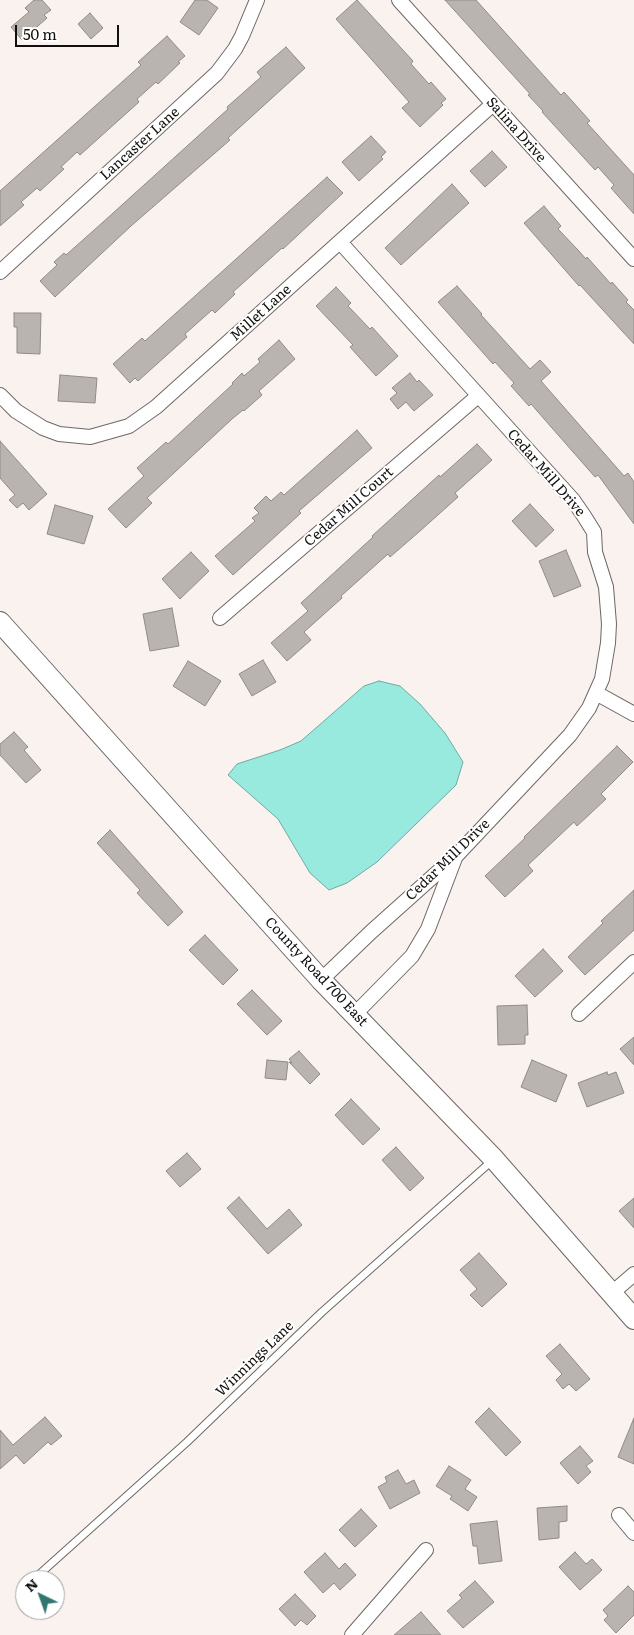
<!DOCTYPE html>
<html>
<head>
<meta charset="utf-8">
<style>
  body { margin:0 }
  #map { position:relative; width:634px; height:1635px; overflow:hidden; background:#f9f2ee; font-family:Literata,serif }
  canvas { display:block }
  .north { position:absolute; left:15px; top:1570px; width:50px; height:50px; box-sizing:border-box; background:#fff; border:1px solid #a09f9f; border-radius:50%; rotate:318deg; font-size:14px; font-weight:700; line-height:20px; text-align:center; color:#12100e }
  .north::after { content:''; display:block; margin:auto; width:18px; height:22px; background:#307770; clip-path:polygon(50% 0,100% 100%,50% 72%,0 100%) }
  .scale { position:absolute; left:15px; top:25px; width:104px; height:22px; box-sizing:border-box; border:2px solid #12100e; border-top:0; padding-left:6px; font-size:15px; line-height:18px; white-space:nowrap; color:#12100e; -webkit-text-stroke:4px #fff; paint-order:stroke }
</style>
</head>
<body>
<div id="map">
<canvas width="634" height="1635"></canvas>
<div class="north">N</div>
<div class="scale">50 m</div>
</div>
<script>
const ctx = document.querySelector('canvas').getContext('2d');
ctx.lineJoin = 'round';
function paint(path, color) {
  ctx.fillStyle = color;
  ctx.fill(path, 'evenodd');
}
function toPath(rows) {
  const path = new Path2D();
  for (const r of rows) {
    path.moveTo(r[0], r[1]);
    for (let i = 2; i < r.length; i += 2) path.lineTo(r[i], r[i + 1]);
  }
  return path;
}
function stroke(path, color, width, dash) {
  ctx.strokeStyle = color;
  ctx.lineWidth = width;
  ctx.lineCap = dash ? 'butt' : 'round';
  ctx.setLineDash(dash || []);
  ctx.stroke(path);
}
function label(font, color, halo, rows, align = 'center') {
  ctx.font = font + ' Literata,serif';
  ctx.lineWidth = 4;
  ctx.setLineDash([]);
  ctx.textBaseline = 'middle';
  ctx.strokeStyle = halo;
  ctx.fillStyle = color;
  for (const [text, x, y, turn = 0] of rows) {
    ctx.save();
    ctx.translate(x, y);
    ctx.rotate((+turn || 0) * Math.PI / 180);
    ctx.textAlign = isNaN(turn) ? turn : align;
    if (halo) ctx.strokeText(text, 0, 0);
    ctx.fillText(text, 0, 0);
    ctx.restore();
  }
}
const water = toPath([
  [379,681,400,686,420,704,445,733,463,762,456,785,377,862,347,883,329,890,310,873,278,819,228,775,237,764,280,750,301,741,364,686,379,681]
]);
paint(water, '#98eadf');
stroke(water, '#70a9a0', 1);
const building = toPath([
  [34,0,42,0,51,10,44,15,47,18,22,40,11,27,29,12,25,8,34,0],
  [195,0,207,0,218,8,199,35,180,22,195,0],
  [357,0,413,61,411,64,429,84,431,82,446,99,441,103,443,105,420,127,402,108,409,102,336,19,357,0],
  [445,0,476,0,561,95,564,92,590,121,587,123,634,175,634,214,611,188,614,185,598,167,595,170,542,112,543,111,528,95,530,94,445,0],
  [90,13,103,28,91,39,78,24,90,13],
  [167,36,185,56,178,62,180,63,158,84,156,82,137,99,139,102,80,155,77,152,61,167,64,169,40,191,37,188,21,202,24,205,0,226,0,191,141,65,138,62,167,36],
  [286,47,305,68,228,138,230,140,131,226,55,297,40,281,57,265,54,262,64,253,66,255,102,223,228,109,227,107,261,77,257,72,286,47],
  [371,136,386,152,381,157,383,159,359,181,342,162,371,136],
  [492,151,507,167,485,187,470,171,492,151],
  [327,177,343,193,283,249,282,248,233,292,235,294,215,313,212,310,185,334,187,337,138,381,135,378,130,383,113,364,142,338,145,341,327,177],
  [452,184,469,203,401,265,385,248,452,184],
  [544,206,561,226,558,229,578,250,586,259,587,257,611,284,612,282,628,300,626,302,634,310,634,344,580,285,579,286,524,223,544,206],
  [457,286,482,314,481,315,530,369,540,360,551,372,541,381,624,476,628,473,634,482,634,524,598,475,595,477,531,404,529,406,511,386,514,383,495,362,493,364,438,302,457,286],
  [336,287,351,303,348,306,370,329,372,327,398,356,376,376,350,347,353,345,316,306,336,287],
  [14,313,41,313,40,354,17,353,17,327,14,327,14,313],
  [279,340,295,359,259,391,262,395,244,411,243,410,232,419,147,498,152,503,126,528,108,509,144,476,137,468,166,442,168,444,233,384,232,383,242,373,244,376,260,362,258,359,279,340],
  [410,373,417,382,419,380,433,395,414,411,406,402,398,409,390,399,397,393,392,388,410,373],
  [60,375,97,378,95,403,58,401,60,375],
  [357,430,372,448,299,511,301,513,233,575,215,556,255,521,252,518,259,513,254,508,266,496,271,501,281,492,284,495,357,430],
  [0,441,47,494,29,510,23,503,17,508,9,500,15,495,0,478,0,441],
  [477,444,492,460,455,493,458,497,420,531,390,557,388,554,341,596,342,598,304,632,311,640,287,661,271,643,308,611,301,603,373,537,372,536,439,475,440,477,477,444],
  [530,504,554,530,536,547,512,521,530,504],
  [55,505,93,516,84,544,47,534,55,505],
  [566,550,581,586,554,597,539,561,566,550],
  [191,552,209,571,180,599,162,579,191,552],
  [172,608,179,646,150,651,143,614,172,608],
  [263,660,276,682,252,696,239,674,263,660],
  [188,661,221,681,205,706,173,686,188,661],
  [14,732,28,747,24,750,41,770,26,783,0,755,0,744,14,732],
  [617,746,633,762,601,794,606,799,577,826,574,822,528,865,533,871,505,897,485,876,525,838,524,837,617,746],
  [110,830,183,912,168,926,137,893,140,890,97,843,110,830],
  [634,890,634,930,585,975,568,957,603,923,601,921,634,890],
  [205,935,238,970,223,985,189,950,205,935],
  [543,949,563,971,535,997,515,976,543,949],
  [252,990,282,1021,267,1035,237,1004,252,990],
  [527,1005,528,1035,525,1035,525,1044,498,1045,497,1006,527,1005],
  [634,1037,634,1065,620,1049,634,1037],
  [299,1051,320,1074,310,1084,289,1062,292,1063,289,1059,299,1051],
  [267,1060,288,1062,286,1080,265,1078,267,1060],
  [532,1060,567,1075,556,1102,521,1087,532,1060],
  [607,1072,608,1075,616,1072,624,1093,587,1107,578,1083,607,1072],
  [351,1099,380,1129,363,1145,335,1115,351,1099],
  [396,1147,424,1178,410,1191,382,1160,396,1147],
  [187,1153,201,1169,180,1187,166,1171,187,1153],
  [239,1197,267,1229,289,1209,302,1225,268,1254,227,1208,239,1197],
  [634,1198,634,1228,619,1211,634,1198],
  [479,1253,507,1284,482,1307,470,1295,477,1289,460,1270,479,1253],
  [560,1344,590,1379,576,1391,569,1384,563,1389,556,1380,562,1374,546,1356,560,1344],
  [489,1408,521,1442,506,1456,475,1422,489,1408],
  [45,1417,62,1436,51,1445,48,1442,24,1464,16,1455,0,1469,0,1430,13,1445,45,1417],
  [634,1418,634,1464,618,1457,634,1418],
  [580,1446,593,1461,586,1466,591,1472,578,1484,560,1463,580,1446],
  [449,1466,471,1480,465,1489,477,1497,468,1511,450,1499,452,1496,436,1486,449,1466],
  [398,1470,406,1484,414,1480,420,1493,390,1509,378,1487,387,1482,385,1477,398,1470],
  [567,1506,567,1521,559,1522,559,1538,539,1540,537,1508,567,1506],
  [361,1509,377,1526,355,1547,339,1530,361,1509],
  [497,1521,502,1561,479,1564,477,1546,473,1546,470,1524,497,1521],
  [575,1552,586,1564,592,1559,602,1570,580,1590,559,1567,575,1552],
  [325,1553,339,1569,345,1563,356,1575,340,1590,334,1583,323,1593,304,1572,325,1553],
  [475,1581,494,1602,463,1628,447,1611,462,1598,459,1595,475,1581],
  [628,1586,634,1592,634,1615,616,1633,604,1620,608,1616,603,1610,628,1586],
  [295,1594,316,1616,307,1625,301,1620,295,1626,279,1609,295,1594],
  [421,1612,441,1635,394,1635,421,1612]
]);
paint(building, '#bab4b0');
stroke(building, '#918b87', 1);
const lane = toPath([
  [34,1579,187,1442,322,1312,494,1159]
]);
const street = toPath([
  [399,0,634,259],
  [0,272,217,73,235,49,242,36,257,0],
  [0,395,16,411,43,428,59,434,90,437,129,426,156,407,493,104],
  [220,618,478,396],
  [596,693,634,714],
  [321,980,371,932,457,855,570,735,589,708,602,679,608,643,609,624,606,587,595,552,594,532,584,516,573,500,340,242],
  [579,1014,634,962],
  [354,1015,412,956,428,929,455,858],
  [612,1293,634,1274],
  [619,1515,634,1533],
  [352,1635,426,1550]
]);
const secondary = toPath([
  [0,622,321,980,494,1159,634,1319]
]);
stroke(lane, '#6e6865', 9);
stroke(street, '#6e6865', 16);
stroke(secondary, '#6e6865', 22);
stroke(lane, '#fff', 7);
stroke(street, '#fff', 14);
stroke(secondary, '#fff', 20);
label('14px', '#12100e', '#fff', [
  ["Salina Drive",516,130,48],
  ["Lancaster Lane",140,144,-42],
  ["Millet Lane",261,313,-42],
  ["Cedar Mill Drive",546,473,49],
  ["Cedar Mill Court",349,507,-41],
  ["Cedar Mill Drive",448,860,-44],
  ["County Road 700 East",316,972,47],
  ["Winnings Lane",255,1359,-44]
]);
</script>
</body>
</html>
